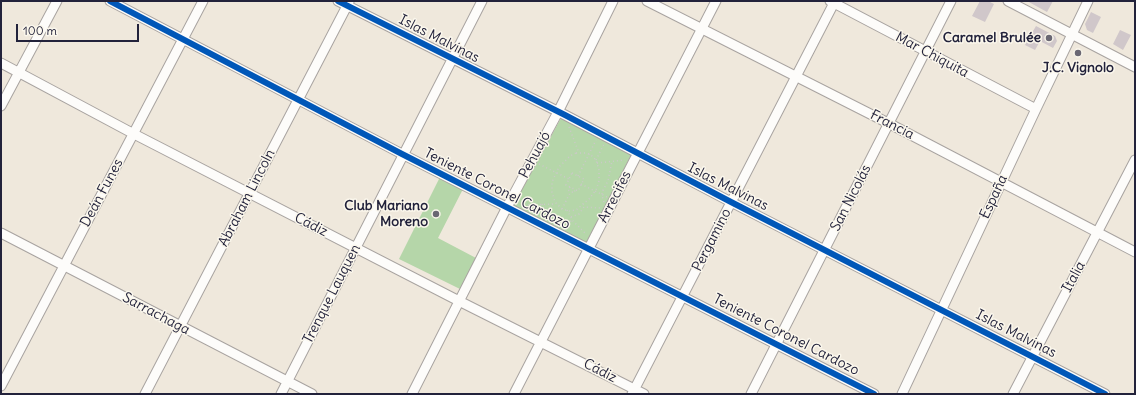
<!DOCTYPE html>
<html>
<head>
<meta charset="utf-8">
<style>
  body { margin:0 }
  #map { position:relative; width:1136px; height:395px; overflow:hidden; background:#efe8dc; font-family:Delius,sans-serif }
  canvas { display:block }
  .frame { position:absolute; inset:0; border:2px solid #22223b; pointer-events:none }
  .scale { position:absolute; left:16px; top:24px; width:123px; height:18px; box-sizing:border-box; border:2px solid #22223b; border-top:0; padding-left:5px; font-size:12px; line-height:14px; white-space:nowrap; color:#22223b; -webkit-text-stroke:3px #fbf7ec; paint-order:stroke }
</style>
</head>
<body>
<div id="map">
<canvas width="1136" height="395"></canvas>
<div class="frame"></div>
<div class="scale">100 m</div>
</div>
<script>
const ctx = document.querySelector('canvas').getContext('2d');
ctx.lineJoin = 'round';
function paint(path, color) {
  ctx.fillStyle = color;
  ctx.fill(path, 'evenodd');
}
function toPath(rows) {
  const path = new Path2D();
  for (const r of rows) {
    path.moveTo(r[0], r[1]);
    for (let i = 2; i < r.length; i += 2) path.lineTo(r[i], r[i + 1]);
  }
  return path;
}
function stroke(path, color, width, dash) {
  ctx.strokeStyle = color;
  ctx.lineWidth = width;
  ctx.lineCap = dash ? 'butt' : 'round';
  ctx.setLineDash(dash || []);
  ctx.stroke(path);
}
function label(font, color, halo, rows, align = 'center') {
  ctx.font = font + ' Delius,sans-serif';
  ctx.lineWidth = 3;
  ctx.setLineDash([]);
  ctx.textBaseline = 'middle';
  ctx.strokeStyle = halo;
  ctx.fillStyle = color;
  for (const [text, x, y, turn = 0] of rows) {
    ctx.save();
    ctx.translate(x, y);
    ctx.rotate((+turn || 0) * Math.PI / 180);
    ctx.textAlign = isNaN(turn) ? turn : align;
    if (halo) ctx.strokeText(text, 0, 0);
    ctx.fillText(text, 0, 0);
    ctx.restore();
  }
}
paint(toPath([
  [561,118,631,155,587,244,513,206],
  [440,177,463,189,438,238,476,258,460,289,399,259]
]), '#b5d6a9');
paint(toPath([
  [980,1,988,1,994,4,985,22,972,16],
  [1027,1,1053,1,1047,12],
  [1091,12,1101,17,1093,33,1087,30,1085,24],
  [1036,26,1055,36,1057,41,1053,48,1040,41,1035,50,1025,45],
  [1120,30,1131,35,1123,50,1113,44]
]), '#d0c7ca');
const minor = toPath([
  [110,1,402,154,874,394],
  [338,1,565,115,731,202,1105,394],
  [647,1,890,124,1135,252],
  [830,1,1036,109],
  [1008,1,1135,67],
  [1,63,134,134,459,301,644,394],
  [1,106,57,1],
  [1,233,312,394],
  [1,386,203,1],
  [145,394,349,2],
  [281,394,482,1],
  [412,394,507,207,558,112,613,1],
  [514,394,716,1],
  [632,394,835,1],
  [751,394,951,1],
  [902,394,1036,109,1088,1],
  [1013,394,1135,160]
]);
stroke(minor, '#a8a3a0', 11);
stroke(toPath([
  [569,127,579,153],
  [576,153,586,153,591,155,596,160,599,170,599,181,596,190,589,199,576,210,569,211,562,209,555,202,552,192,552,182,559,167,570,156,576,153],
  [596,160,604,144],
  [597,163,625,160],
  [539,164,569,179],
  [572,173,584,179,578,191,566,185,572,173],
  [578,176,596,140],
  [581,184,607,197],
  [570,187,568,190,574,193,575,190],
  [604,202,602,196,602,192,608,181,612,161],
  [542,204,544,210,546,213,553,218,555,223],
  [524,205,556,204],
  [562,209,571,191],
  [567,210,573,221,586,234],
  [571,217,579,214,584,207,601,208],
  [555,219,561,222,573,221]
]), '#cbc9c8', 1.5, [1, 3]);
stroke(minor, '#fdfcfa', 9);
stroke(toPath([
  [110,1,402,154,874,394],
  [338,1,565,115,731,202,1105,394]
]), '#0057b8', 6);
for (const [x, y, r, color] of [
  [1049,38,4,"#6a6773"],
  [1078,53,4,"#6a6773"],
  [436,214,4,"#6a6773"]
]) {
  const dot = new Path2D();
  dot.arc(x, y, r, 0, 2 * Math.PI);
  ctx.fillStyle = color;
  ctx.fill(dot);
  stroke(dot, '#fbf7ec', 1.5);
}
label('bold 14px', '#22223b', '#fbf7ec', [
  ["Caramel Brulée",1041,38],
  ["J.C. Vignolo",1078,68,"center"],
  ["Club Mariano",428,206],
  ["Moreno",428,222]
], 'right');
label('14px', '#22223b', '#fbf7ec', [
  ["Islas Malvinas",439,39,27],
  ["Mar Chiquita",932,55,28],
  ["Francia",892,125,27],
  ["Pehuajó",535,155,-62],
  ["Islas Malvinas",728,187,27],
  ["Teniente Coronel Cardozo",497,189,27],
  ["Deán Funes",102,193,-62],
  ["Arrecifes",615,197,-63],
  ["España",994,197,-65],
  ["Abraham Lincoln",247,198,-63],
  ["San Nicolás",851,198,-63],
  ["Cádiz",311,225,27],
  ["Pergamino",712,240,-63],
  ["Italia",1074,277,-62],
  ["Trenque Lauquen",332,294,-63],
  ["Sarrachaga",156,314,28],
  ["Islas Malvinas",1016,334,27],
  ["Teniente Coronel Cardozo",786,335,27],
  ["Cádiz",600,371,27]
]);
</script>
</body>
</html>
